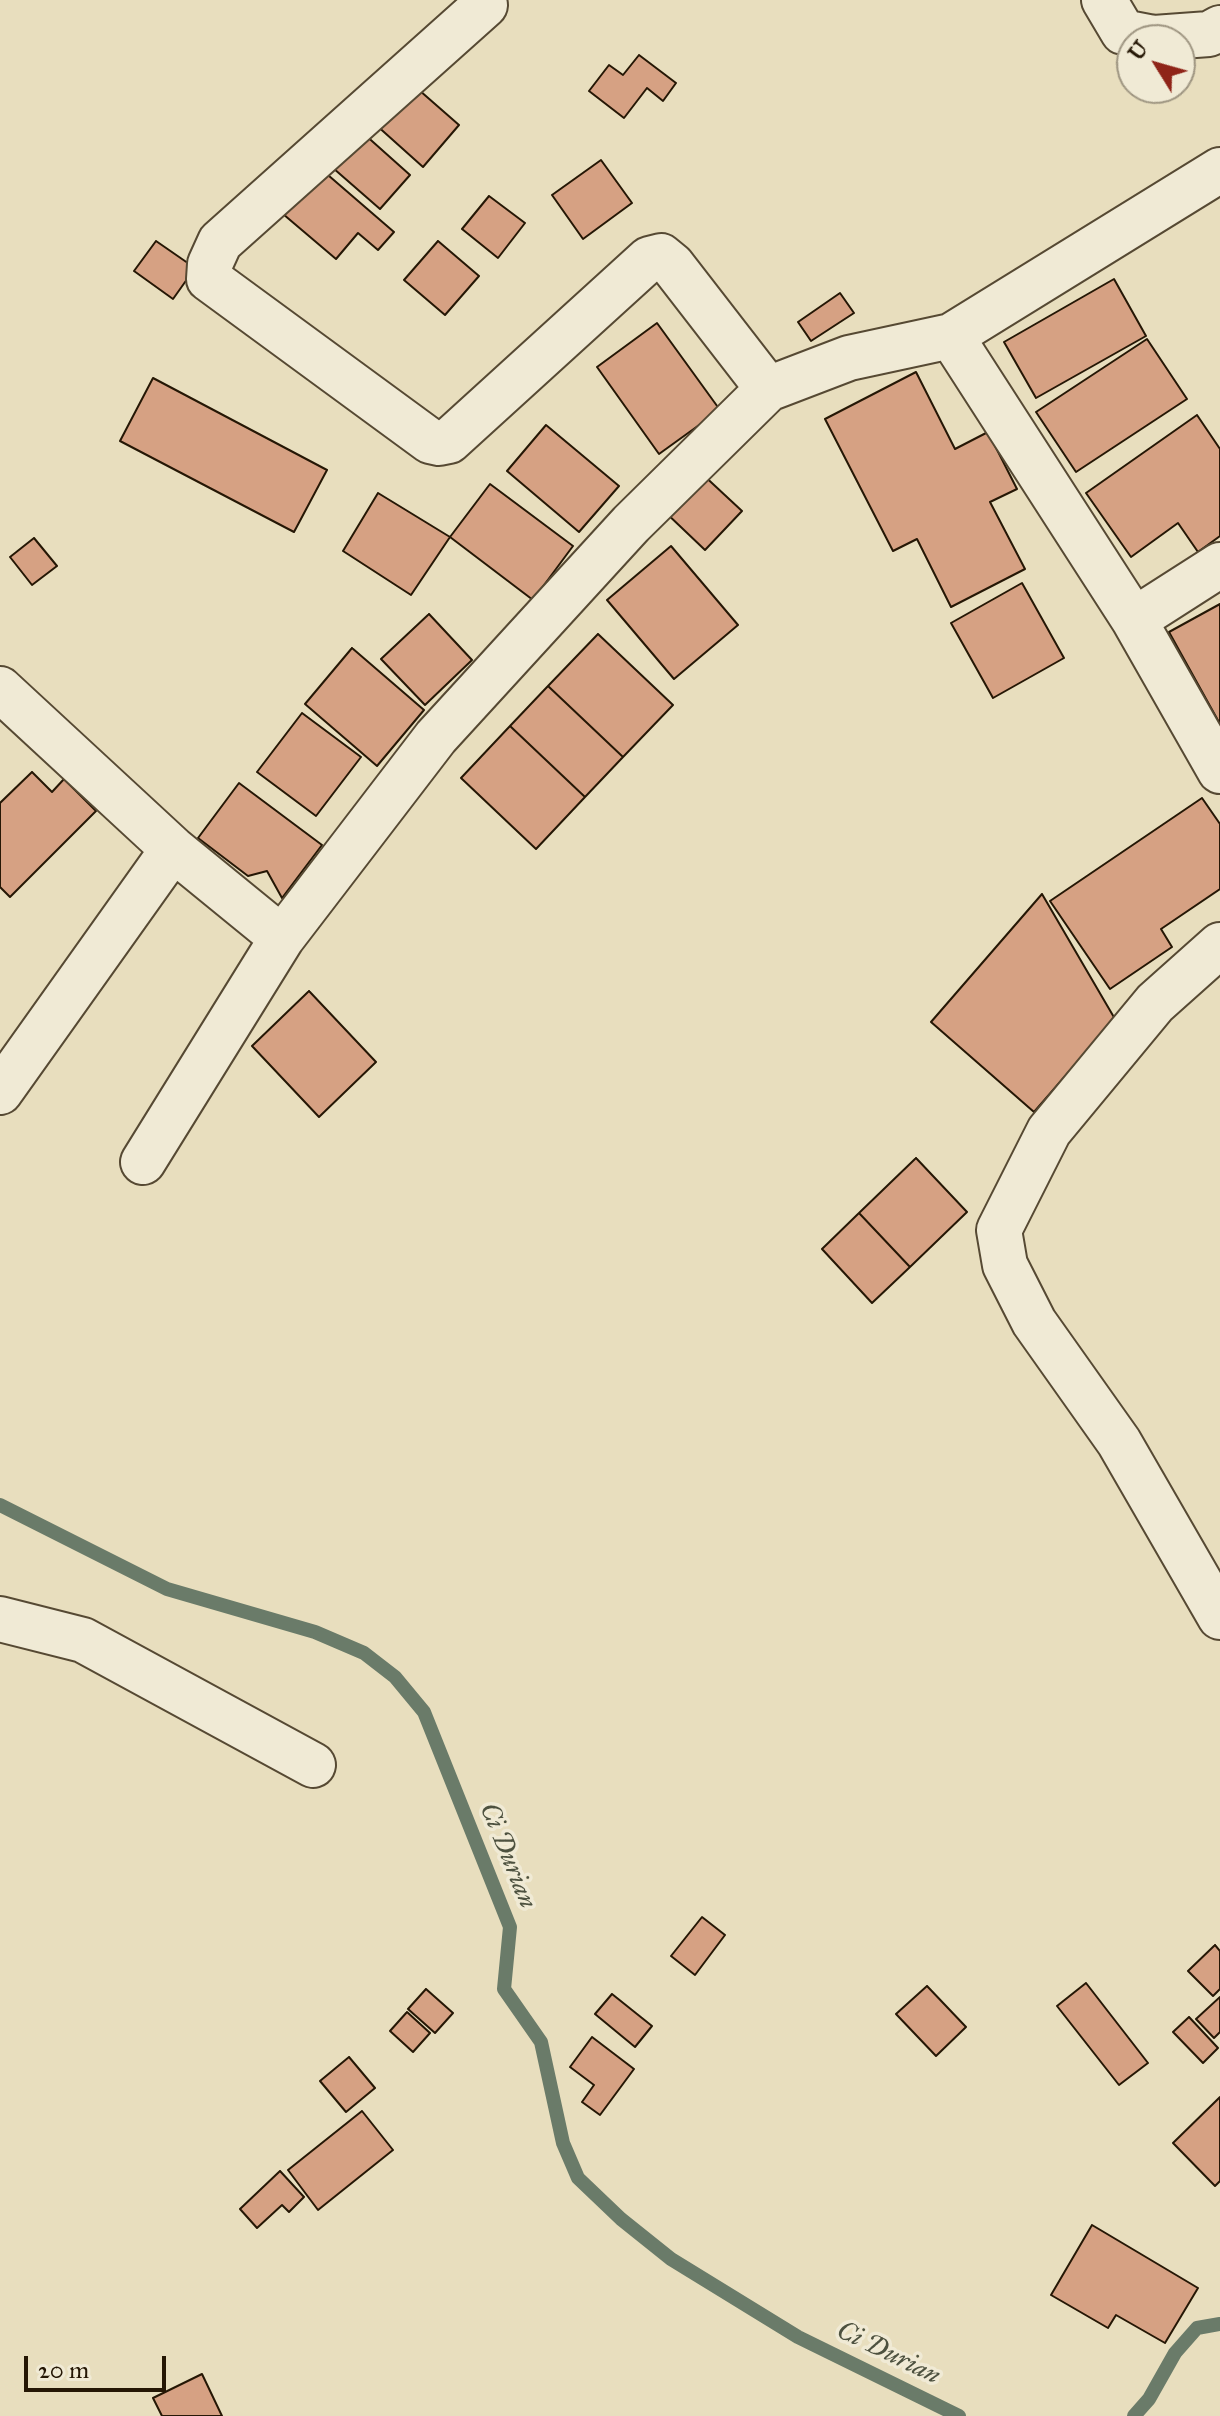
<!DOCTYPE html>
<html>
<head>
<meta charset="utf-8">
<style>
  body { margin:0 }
  #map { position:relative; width:1220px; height:2416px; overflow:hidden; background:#e8debe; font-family:"IM FELL Great Primer",serif }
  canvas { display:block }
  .north { position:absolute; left:1116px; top:24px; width:80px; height:80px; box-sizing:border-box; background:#f0ead5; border:2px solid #9f9682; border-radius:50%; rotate:307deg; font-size:22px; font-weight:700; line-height:32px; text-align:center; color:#251705 }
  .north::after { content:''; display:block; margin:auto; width:28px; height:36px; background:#8f2418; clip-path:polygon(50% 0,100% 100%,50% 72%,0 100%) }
  .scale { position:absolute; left:24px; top:2356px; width:142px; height:36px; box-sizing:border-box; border:4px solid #251705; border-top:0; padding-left:10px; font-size:24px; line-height:28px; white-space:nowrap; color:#251705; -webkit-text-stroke:6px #f0ead5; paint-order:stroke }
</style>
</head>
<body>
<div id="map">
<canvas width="1220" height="2416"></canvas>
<div class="north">U</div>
<div class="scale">20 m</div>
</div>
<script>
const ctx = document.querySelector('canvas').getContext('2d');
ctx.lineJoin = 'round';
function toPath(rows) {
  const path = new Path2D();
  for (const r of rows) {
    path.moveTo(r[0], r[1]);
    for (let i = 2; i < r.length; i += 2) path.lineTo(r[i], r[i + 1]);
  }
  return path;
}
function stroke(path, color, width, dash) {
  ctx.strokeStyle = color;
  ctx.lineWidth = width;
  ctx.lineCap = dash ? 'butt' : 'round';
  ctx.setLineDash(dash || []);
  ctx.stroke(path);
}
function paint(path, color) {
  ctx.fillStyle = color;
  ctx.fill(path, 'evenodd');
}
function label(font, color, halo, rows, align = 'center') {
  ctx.font = font + ' "IM FELL Great Primer",serif';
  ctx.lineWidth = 7;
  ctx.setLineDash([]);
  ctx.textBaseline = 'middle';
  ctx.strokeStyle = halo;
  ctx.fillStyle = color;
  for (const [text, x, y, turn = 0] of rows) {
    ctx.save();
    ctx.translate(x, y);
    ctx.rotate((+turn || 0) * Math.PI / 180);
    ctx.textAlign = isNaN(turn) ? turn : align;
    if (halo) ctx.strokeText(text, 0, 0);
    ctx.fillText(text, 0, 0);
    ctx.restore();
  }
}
stroke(toPath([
  [0,1505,167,1589,315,1632,364,1653,395,1677,424,1712,510,1927,504,1989,541,2042,563,2143,578,2178,621,2219,671,2259,798,2337,959,2416],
  [1134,2416,1149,2399,1175,2353,1197,2328,1220,2324]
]), '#6a7b69', 14);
const building = toPath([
  [639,55,676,83,663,101,647,88,624,118,589,91,609,65,623,75,639,55],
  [411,83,459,125,423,167,375,124,411,83],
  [363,133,410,175,380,209,333,168,363,133],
  [601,160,632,203,583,239,552,195,601,160],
  [321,169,394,232,378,250,358,233,336,259,283,214,321,169],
  [489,196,525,223,498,258,462,229,489,196],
  [156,241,195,268,173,299,134,271,156,241],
  [438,241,479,276,445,315,404,280,438,241],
  [1114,279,1146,336,1036,398,1004,342,1114,279],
  [840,293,854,313,811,341,798,322,840,293],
  [657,323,720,410,659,454,597,367,657,323],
  [1147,339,1187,399,1076,472,1036,412,1147,339],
  [916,372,955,449,988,432,1017,489,990,502,1025,569,951,607,917,539,893,551,825,419,916,372],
  [153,378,327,470,294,532,120,441,153,378],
  [1197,415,1220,449,1220,536,1198,552,1178,523,1131,557,1086,493,1197,415],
  [546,425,619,486,579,532,507,471,546,425],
  [699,471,742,511,705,550,663,510,699,471],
  [490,484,573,546,533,600,450,537,490,484],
  [378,493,450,537,411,595,343,551,378,493],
  [34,538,57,566,32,585,10,557,34,538],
  [671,546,738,625,674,679,607,600,671,546],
  [1022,583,1064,658,993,698,951,623,1022,583],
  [1220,604,1220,724,1169,632,1220,604],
  [429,614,472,660,425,705,381,659,429,614],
  [598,634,673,705,623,757,548,686,598,634],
  [352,648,424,710,377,766,305,704,352,648],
  [548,686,623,757,585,797,510,726,548,686],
  [302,713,361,757,316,816,257,772,302,713],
  [510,726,585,797,536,849,461,778,510,726],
  [32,772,52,792,64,779,96,811,10,897,0,887,0,803,32,772],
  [239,783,322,845,282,898,267,871,248,876,198,838,239,783],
  [1202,798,1220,824,1220,889,1161,929,1172,947,1110,989,1050,901,1202,798],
  [1042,894,1115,1019,1034,1112,931,1022,1042,894],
  [309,991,376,1062,319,1117,252,1046,309,991],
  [916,1158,967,1212,910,1267,859,1213,916,1158],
  [859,1213,910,1267,872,1303,822,1249,859,1213],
  [702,1917,725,1935,695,1975,671,1956,702,1917],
  [1215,1945,1220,1951,1220,1989,1213,1996,1188,1971,1215,1945],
  [1086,1983,1148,2063,1119,2085,1057,2006,1086,1983],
  [927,1986,966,2027,936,2056,896,2014,927,1986],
  [426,1989,453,2013,435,2033,408,2009,426,1989],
  [612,1994,652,2026,635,2047,595,2014,612,1994],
  [1220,1997,1220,2032,1214,2038,1196,2019,1220,1997],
  [407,2012,430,2033,413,2052,390,2031,407,2012],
  [1189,2017,1218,2048,1203,2063,1173,2032,1189,2017],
  [592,2037,634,2069,600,2115,582,2102,594,2085,570,2067,592,2037],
  [349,2057,375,2088,346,2112,320,2081,349,2057],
  [1220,2097,1220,2181,1215,2186,1173,2143,1220,2097],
  [362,2111,393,2150,318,2210,288,2170,362,2111],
  [280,2171,304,2197,289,2212,282,2205,257,2228,240,2209,280,2171],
  [1092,2225,1198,2288,1165,2343,1116,2315,1108,2328,1051,2295,1092,2225],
  [202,2374,222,2416,162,2416,153,2398,202,2374]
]);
paint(building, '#d6a183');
stroke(building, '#251705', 2);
const minor = toPath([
  [1104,0,1123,32,1154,38,1209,34,1220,28],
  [485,5,220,242,210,264,209,279,430,441,439,443,449,441,649,259,661,256,672,265,768,389],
  [951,336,1134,620,1220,771],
  [1134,620,1220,565],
  [0,689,173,849,282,938],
  [1220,945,1155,1003,1049,1131,999,1230,1005,1265,1034,1322,1119,1442,1220,1617],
  [0,1092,173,849],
  [143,1162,282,938,436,737,631,524,768,389,849,358,951,336,1220,170],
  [0,1619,83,1640,313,1765]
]);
stroke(minor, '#564933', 48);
stroke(minor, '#f0ead5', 44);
label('italic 26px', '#4d513f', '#f0ead5', [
  ["Ci Durian",507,1856,68],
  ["Ci Durian",888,2354,26]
]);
</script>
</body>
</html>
